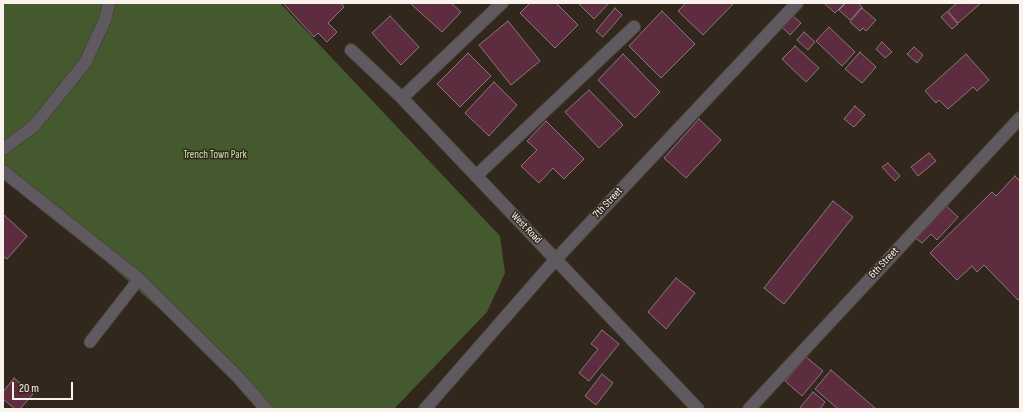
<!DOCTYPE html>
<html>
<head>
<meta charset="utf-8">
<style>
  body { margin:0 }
  #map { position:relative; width:1023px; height:412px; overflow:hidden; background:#31271d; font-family:"Sofia Sans Condensed",sans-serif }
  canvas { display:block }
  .frame { position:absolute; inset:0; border:4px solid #faf3ed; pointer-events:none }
  .scale { position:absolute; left:12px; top:382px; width:61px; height:18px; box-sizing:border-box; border:2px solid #faf3ed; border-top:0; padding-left:5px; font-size:12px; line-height:14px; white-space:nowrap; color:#faf3ed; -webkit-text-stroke:3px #31271d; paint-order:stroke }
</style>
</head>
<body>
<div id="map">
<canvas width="1023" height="412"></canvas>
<div class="frame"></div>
<div class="scale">20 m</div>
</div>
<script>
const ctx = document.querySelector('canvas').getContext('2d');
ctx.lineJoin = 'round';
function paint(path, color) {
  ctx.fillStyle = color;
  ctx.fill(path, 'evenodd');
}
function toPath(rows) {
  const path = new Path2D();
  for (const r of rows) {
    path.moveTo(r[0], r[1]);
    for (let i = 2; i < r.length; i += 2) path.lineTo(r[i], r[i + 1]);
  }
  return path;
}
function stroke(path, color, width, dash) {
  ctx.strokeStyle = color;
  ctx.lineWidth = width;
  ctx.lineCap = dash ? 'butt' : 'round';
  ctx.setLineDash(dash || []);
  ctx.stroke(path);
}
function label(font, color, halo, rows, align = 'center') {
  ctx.font = font + ' "Sofia Sans Condensed",sans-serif';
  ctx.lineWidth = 3;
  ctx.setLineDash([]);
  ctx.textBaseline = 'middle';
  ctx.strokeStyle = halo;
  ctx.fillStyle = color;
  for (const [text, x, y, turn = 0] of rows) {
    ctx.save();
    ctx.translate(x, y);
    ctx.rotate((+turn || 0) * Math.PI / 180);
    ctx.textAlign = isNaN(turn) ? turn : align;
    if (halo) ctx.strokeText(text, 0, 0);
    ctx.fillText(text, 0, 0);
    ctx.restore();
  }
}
paint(toPath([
  [3,3,280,3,500,236,505,273,487,312,394,409,271,409,3,169]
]), '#445a2e');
const building = toPath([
  [283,3,341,3,344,7,328,23,337,32,327,42,318,33,314,37,283,3],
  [410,3,451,3,461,12,442,32,410,3],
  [530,3,556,3,578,25,555,48,520,13,530,3],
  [578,3,609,3,594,19,578,3],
  [686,3,734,3,703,35,678,11,686,3],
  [824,3,845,3,835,13,824,3],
  [846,3,858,3,862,7,850,20,839,10,846,3],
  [957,3,981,3,958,23,948,11,957,3],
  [615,8,622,15,603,37,596,31,615,8],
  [862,8,876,20,866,31,863,28,860,31,850,22,862,8],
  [662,11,695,44,661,78,629,46,662,11],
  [947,12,958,24,952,29,941,17,947,12],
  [790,13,801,23,790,35,779,24,790,13],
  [390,16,419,47,401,65,372,33,390,16],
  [508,21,540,61,511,85,479,45,508,21],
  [829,27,855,52,842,66,816,41,829,27],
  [804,32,815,42,808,50,797,40,804,32],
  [882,42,892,52,885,58,876,49,882,42],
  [795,46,819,68,806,82,782,59,795,46],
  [914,47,923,55,917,63,907,54,914,47],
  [860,52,876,67,862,83,845,69,860,52],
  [468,53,491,76,460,107,437,84,468,53],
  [623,54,660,92,635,118,598,80,623,54],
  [966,54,989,80,977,91,973,87,948,109,939,100,936,103,925,91,966,54],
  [494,82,517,105,489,136,465,113,494,82],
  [589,90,623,125,599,148,565,112,589,90],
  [855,106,865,115,854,127,844,119,855,106],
  [699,119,721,140,686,178,664,158,699,119],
  [546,121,584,159,564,179,553,168,539,183,521,166,537,150,527,141,546,121],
  [929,153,936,161,918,176,911,167,929,153],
  [888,163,900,176,895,181,882,167,888,163],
  [1015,176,1020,181,1020,298,1018,300,984,265,977,272,972,266,957,280,930,253,992,192,996,196,1015,176],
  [833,201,853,217,784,304,764,288,833,201],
  [945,205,958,217,937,240,931,234,922,243,914,237,945,205],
  [3,214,27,236,7,259,3,256,3,214],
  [676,278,695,293,666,329,648,312,676,278],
  [602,330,619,344,589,381,579,373,598,349,591,344,602,330],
  [806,357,823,371,802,396,785,381,806,357],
  [831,370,876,409,838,409,815,389,831,370],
  [602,374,613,383,596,405,585,396,602,374],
  [14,378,33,394,20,409,15,409,3,399,3,392,14,378],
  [813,392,825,402,820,409,799,409,813,392]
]);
paint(building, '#5d2c3e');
stroke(building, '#89787d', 1);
const lane = toPath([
  [90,342,139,279]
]);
const street = toPath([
  [351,50,402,98,698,409],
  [402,98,502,3],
  [3,149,34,126,85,63,105,20,109,3],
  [3,171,139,279,237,376,266,409],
  [476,176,634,27],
  [425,409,556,259,797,3],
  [749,409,1020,118]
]);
stroke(lane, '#4d443a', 13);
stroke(street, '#4d443a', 14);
stroke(lane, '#5f5a60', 11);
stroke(street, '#5f5a60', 12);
label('11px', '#c4eaa1', '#31271d', [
  ["Trench Town Park",215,155]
]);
label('11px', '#faf3ed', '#31271d', [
  ["7th Street",608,203,-47],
  ["West Road",526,228,46],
  ["6th Street",884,263,-47]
]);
</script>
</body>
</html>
